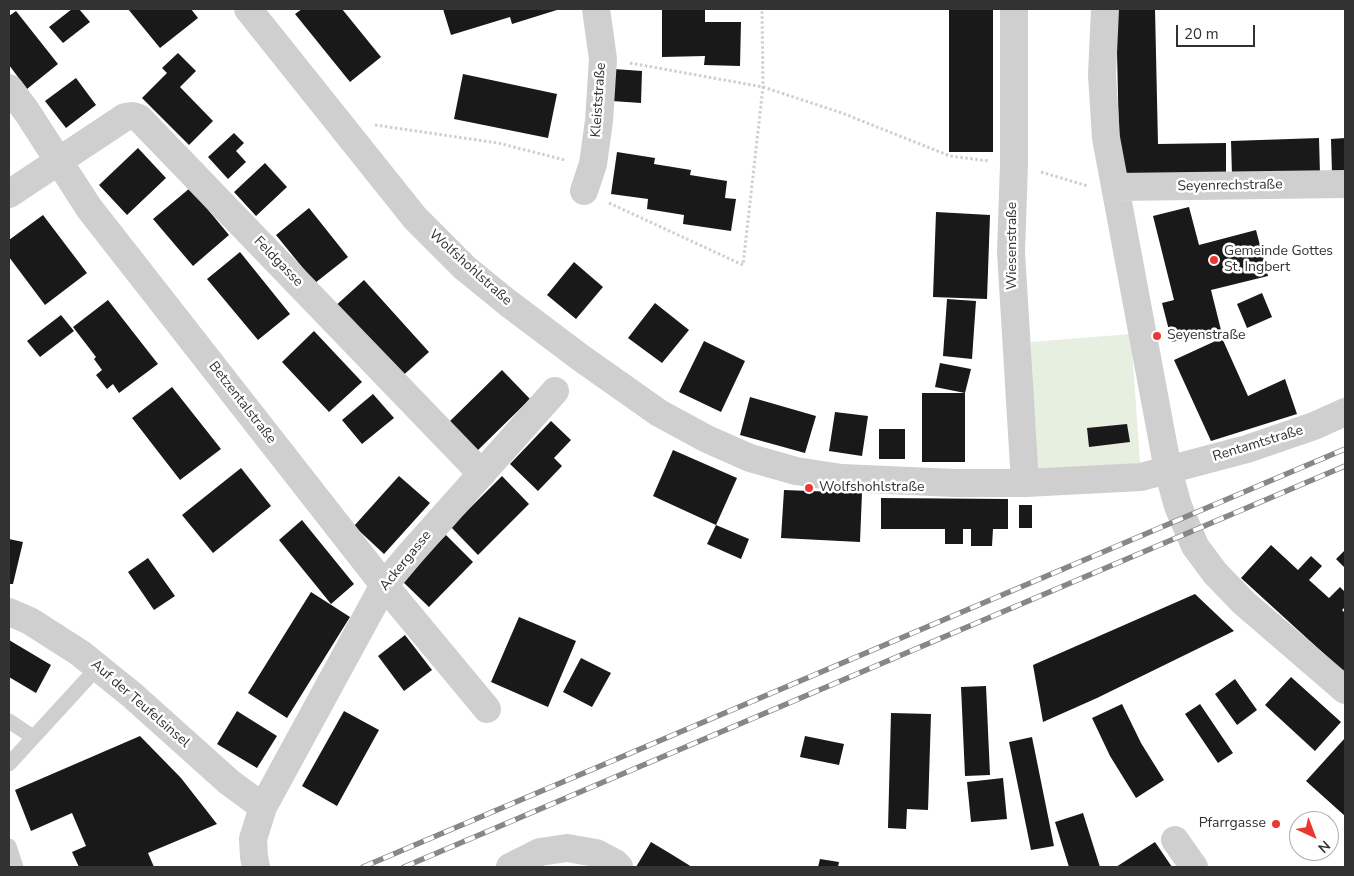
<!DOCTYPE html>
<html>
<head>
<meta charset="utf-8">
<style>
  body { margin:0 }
  #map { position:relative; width:1354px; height:876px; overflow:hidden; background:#fff; font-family:"Nunito Sans",sans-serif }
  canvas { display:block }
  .frame { position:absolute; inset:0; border:10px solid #323232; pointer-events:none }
  .north { position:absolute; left:1289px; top:811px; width:50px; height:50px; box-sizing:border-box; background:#fff; border:1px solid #adadad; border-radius:50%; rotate:137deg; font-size:14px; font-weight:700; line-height:20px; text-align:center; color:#323232 }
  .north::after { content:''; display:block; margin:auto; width:18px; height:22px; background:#ec3632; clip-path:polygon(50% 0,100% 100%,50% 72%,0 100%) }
  .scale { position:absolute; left:1176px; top:25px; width:79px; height:22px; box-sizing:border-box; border:2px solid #323232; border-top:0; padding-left:6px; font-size:15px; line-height:18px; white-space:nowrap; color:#323232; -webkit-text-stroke:4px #fff; paint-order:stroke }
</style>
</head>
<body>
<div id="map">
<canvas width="1354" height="876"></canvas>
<div class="frame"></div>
<div class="north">N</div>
<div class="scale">20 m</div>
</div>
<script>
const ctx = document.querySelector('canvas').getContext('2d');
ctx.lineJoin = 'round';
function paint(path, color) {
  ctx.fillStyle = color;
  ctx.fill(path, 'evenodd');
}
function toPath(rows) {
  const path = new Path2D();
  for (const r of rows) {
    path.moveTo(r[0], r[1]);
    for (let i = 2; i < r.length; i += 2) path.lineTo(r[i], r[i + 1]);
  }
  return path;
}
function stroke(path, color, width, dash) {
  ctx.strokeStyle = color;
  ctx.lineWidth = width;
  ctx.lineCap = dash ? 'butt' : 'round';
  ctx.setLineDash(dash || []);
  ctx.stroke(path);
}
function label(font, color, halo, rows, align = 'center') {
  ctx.font = font + ' "Nunito Sans",sans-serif';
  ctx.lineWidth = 5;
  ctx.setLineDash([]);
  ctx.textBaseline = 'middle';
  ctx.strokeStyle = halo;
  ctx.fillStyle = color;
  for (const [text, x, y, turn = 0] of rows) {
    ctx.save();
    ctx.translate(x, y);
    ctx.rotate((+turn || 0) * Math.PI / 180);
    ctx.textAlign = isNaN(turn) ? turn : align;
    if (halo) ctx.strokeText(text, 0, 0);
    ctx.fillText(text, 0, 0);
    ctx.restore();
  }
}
paint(toPath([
  [1131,334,1140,463,1033,470,1031,342]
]), '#e7efe1');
paint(toPath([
  [72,9,79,9,90,22,63,43,49,27],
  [128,9,191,9,198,18,160,48],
  [302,9,342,9,381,57,350,82,295,14],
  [443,9,560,9,512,24,510,17,451,35],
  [662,9,705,9,705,22,741,22,740,66,704,65,705,56,662,57],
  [949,9,993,9,993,152,949,152],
  [1116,9,1155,9,1158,144,1226,143,1226,172,1120,181],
  [16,11,58,64,27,89,9,65,9,16],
  [178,53,196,71,180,87,213,121,189,145,142,98,167,73,162,68],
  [614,69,642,71,641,103,612,101],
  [463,74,557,94,548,138,454,119],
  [76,78,96,105,66,128,45,101],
  [234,133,244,143,236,151,246,162,228,179,208,157],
  [1319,138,1320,174,1232,176,1231,141],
  [1345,138,1345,174,1332,174,1331,139],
  [138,148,166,178,127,215,99,185],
  [617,152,655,158,654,164,691,170,690,175,727,181,725,198,736,199,731,231,683,224,684,215,647,209,648,199,611,194],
  [265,163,287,187,256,216,234,192],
  [190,188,229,235,193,266,153,219],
  [1189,207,1199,245,1256,230,1268,276,1211,290,1221,330,1172,342,1162,303,1174,300,1153,216],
  [309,208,348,257,315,283,276,235],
  [936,212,990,215,987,299,933,297],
  [43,215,87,273,45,305,9,257,9,240],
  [240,252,290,314,258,340,207,279],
  [574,262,603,287,576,319,547,295],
  [364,280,429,352,398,380,333,308],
  [1262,293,1272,317,1247,328,1237,304],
  [947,299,976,301,972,359,943,356],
  [108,300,158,364,119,393,113,384,107,389,96,375,102,370,94,359,96,357,73,327],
  [655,303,689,330,662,363,628,338],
  [61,315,74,331,40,357,27,341],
  [314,331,362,382,329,412,282,362],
  [1222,338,1248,396,1285,379,1297,414,1211,441,1174,360],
  [704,341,745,361,721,412,679,392],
  [940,363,971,369,965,393,935,387],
  [502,370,530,399,477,451,449,422],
  [172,387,221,449,180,480,132,418],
  [922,393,965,393,965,462,922,462],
  [373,394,394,418,362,444,342,420],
  [750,397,816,416,805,453,740,435],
  [835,412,868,416,862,456,829,451],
  [551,421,571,440,554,458,562,466,538,491,510,464],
  [1127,424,1130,442,1089,447,1087,428],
  [879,429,905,429,905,459,879,459],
  [673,450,737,478,716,525,653,496],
  [241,468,271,506,213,553,182,515],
  [399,476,430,503,384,554,354,526],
  [502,476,529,504,478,555,451,527],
  [784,490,862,493,860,542,781,538],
  [881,498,1008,499,1008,529,993,529,992,546,971,546,971,529,963,529,963,544,945,544,945,529,881,529],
  [1019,505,1032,505,1032,528,1019,528],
  [302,520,354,584,331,604,279,540],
  [716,525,749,539,741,559,707,544],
  [446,535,473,562,429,607,401,580],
  [9,539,23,542,13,584,9,584],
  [1271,545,1298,570,1311,556,1322,566,1309,580,1329,598,1340,587,1345,592,1345,607,1342,610,1345,613,1345,673,1241,578],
  [1345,550,1345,568,1336,559],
  [148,558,175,596,154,610,128,572],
  [311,592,350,617,287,718,248,693],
  [1195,594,1234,631,1097,698,1043,722,1033,665],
  [519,617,576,641,548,707,491,682],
  [405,635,432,670,404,691,378,656],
  [9,640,51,665,36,693,9,677],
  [581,658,611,673,592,707,563,692],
  [1291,677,1341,722,1315,751,1265,705],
  [1235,679,1257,710,1237,725,1215,694],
  [986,686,990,775,965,776,961,687],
  [1122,704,1141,743,1164,780,1136,798,1110,756,1092,718],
  [1200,704,1233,753,1218,763,1185,714],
  [237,711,277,736,257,768,217,744],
  [344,711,379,730,337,806,302,786],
  [891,713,931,714,928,810,907,809,906,829,888,828],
  [140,736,181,778,217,824,148,853,154,867,79,867,72,852,86,846,72,813,31,831,15,790],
  [805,736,844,744,839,765,800,757],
  [1032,737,1054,846,1031,850,1009,742],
  [1345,738,1345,816,1306,781],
  [1003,778,1007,819,971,822,967,782],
  [1083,813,1100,867,1069,867,1055,822],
  [651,842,671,854,692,867,636,867],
  [1155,842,1172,867,1116,867],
  [820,859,839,862,838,867,818,867]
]), '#191919');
stroke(toPath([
  [630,63,763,87,842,113,950,156,989,161],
  [375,125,498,143,565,160],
  [1041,172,1088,186],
  [609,203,743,265,763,87,762,9]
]), '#cfcfcf', 3, [2.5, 2.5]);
stroke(toPath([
  [9,721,33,737],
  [9,764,98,667],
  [9,846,16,867]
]), '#cfcfcf', 15);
stroke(toPath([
  [248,9,415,218,465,268,508,303,581,358,659,413,707,439,750,458,796,471,842,478,955,483,1025,483,1141,477,1247,449,1314,426,1345,412],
  [1014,9,1014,164,1011,252,1025,483],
  [1105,9,1102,75,1106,138,1168,470,1178,506,1195,546,1215,573,1244,603,1345,690],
  [9,88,27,112,89,208,384,585,487,709],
  [1116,187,1345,184],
  [584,191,593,164,599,121,603,59,596,9],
  [9,194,125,117,132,116,139,118,482,474],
  [9,612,30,621,80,653,132,695,229,782,263,807],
  [1175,840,1194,867],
  [256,867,254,857,253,839,263,807,384,585,411,553,555,391],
  [510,867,540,852,567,848,596,853,615,863,619,867]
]), '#cfcfcf', 28);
const rail = toPath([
  [363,867,1345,449],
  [404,867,1345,466]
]);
stroke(rail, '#878787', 5.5);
stroke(rail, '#fff', 4, [11]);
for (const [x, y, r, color] of [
  [1214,260,5,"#ec3632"],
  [1157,336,5,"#ec3632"],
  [809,488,5,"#ec3632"],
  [1276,824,5,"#ec3632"]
]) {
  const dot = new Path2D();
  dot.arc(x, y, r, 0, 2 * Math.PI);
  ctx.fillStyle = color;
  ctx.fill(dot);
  stroke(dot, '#fff', 2);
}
label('14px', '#323232', '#fff', [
  ["Kleiststraße",599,100,-86],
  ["Seyenrechstraße",1230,186,-1],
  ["Wiesenstraße",1013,246,-90],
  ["Feldgasse",278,262,46],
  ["Wolfshohlstraße",470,268,42],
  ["Betzentalstraße",242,403,52],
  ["Rentamtstraße",1258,444,-17],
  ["Ackergasse",406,561,-51],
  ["Auf der Teufelsinsel",140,704,41]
]);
label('14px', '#323232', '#fff', [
  ["Gemeinde Gottes",1224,252],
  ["St. Ingbert",1224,268],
  ["Seyenstraße",1167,336],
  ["Wolfshohlstraße",819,488],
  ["Pfarrgasse",1266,824,"right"]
], 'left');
</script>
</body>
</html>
